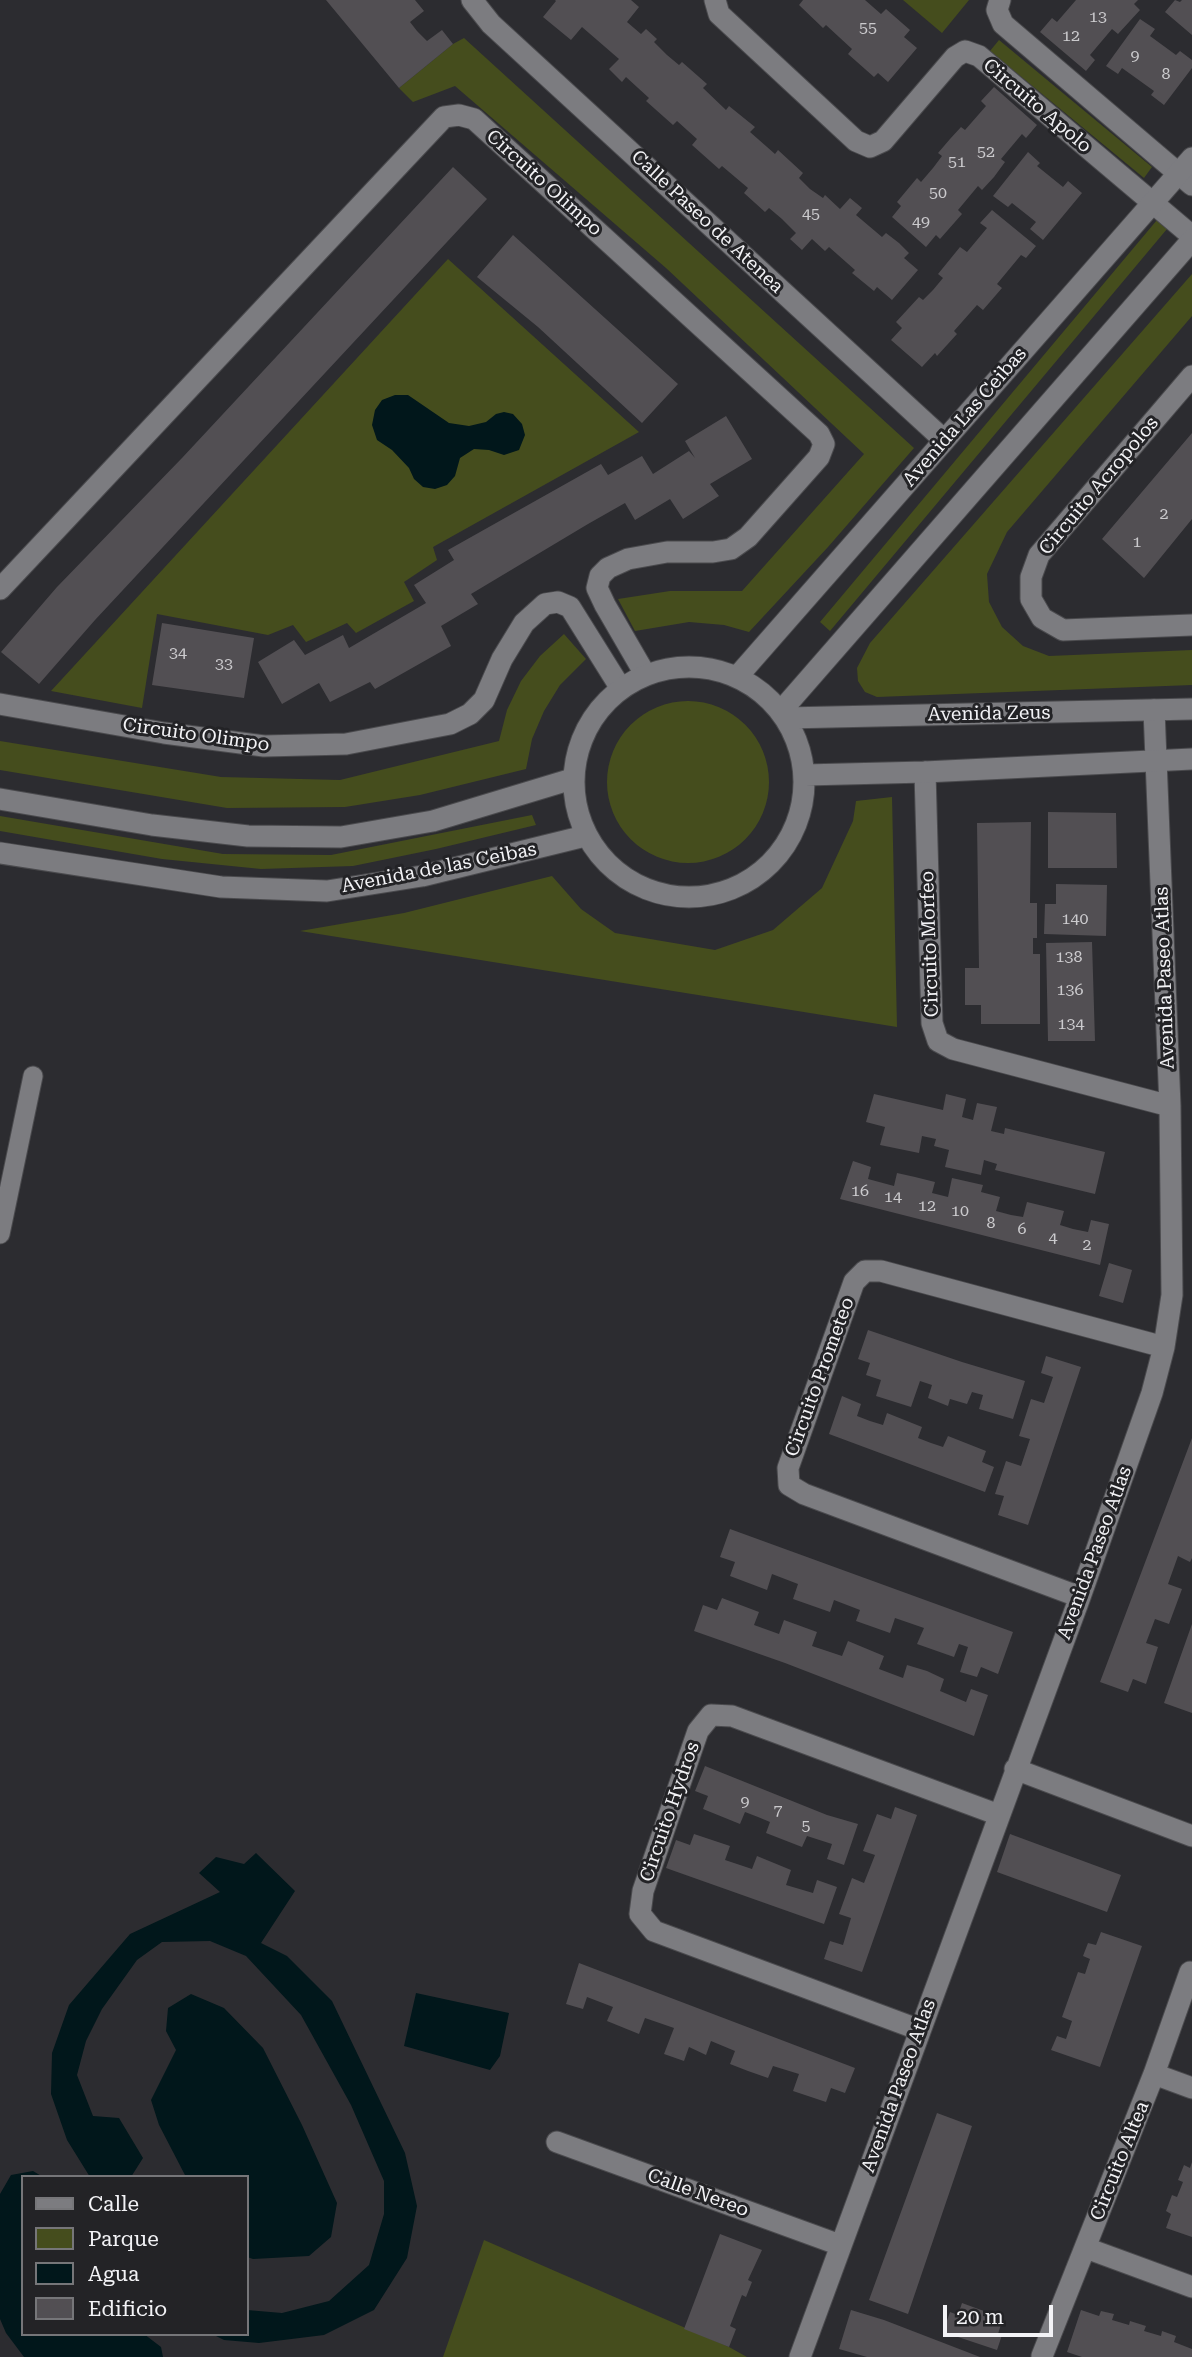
<!DOCTYPE html>
<html>
<head>
<meta charset="utf-8">
<style>
  body { margin:0 }
  #map { position:relative; width:1192px; height:2357px; overflow:hidden; background:#2c2c30; font-family:"Roboto Serif",serif }
  canvas { display:block }
  .legend { position:absolute; left:21px; top:2175px; width:228px; height:161px; box-sizing:border-box; background:#232326; border:2px solid #767679; margin:0; padding:9px 12px; list-style:none; font-size:21px; color:#f3f3f6 }
  .legend li { display:flex; align-items:center; gap:14px; height:35px }
  .legend b { width:35px; border:2px solid #767679 }
  .scale { position:absolute; left:943px; top:2305px; width:110px; height:32px; box-sizing:border-box; border:4px solid #f3f3f6; border-top:0; padding-left:9px; font-size:21px; line-height:24px; white-space:nowrap; color:#f3f3f6; -webkit-text-stroke:5px #232326; paint-order:stroke }
</style>
</head>
<body>
<div id="map">
<canvas width="1192" height="2357"></canvas>
<ul class="legend">
<li><b style="height:9px;background:#7c7c80"></b>Calle</li>
<li><b style="height:19px;background:#454d1d"></b>Parque</li>
<li><b style="height:19px;background:#01171b"></b>Agua</li>
<li><b style="height:19px;background:#524f53"></b>Edificio</li>
</ul>
<div class="scale">20 m</div>
</div>
<script>
const ctx = document.querySelector('canvas').getContext('2d');
ctx.lineJoin = 'round';
function paint(path, color) {
  ctx.fillStyle = color;
  ctx.fill(path, 'evenodd');
}
function toPath(rows) {
  const path = new Path2D();
  for (const r of rows) {
    if (r.length === 3) {
      path.moveTo(r[0] + r[2], r[1]);
      path.arc(r[0], r[1], r[2], 0, 2 * Math.PI);
      continue;
    }
    path.moveTo(r[0], r[1]);
    for (let i = 2; i < r.length; i += 2) path.lineTo(r[i], r[i + 1]);
  }
  return path;
}
function stroke(path, color, width, dash) {
  ctx.strokeStyle = color;
  ctx.lineWidth = width;
  ctx.lineCap = dash ? 'butt' : 'round';
  ctx.setLineDash(dash || []);
  ctx.stroke(path);
}
function label(font, color, halo, rows, align = 'center') {
  ctx.font = font + ' "Roboto Serif",serif';
  ctx.lineWidth = 6;
  ctx.setLineDash([]);
  ctx.textBaseline = 'middle';
  ctx.strokeStyle = halo;
  ctx.fillStyle = color;
  for (const [text, x, y, turn = 0] of rows) {
    ctx.save();
    ctx.translate(x, y);
    ctx.rotate((+turn || 0) * Math.PI / 180);
    ctx.textAlign = isNaN(turn) ? turn : align;
    if (halo) ctx.strokeText(text, 0, 0);
    ctx.fillText(text, 0, 0);
    ctx.restore();
  }
}
paint(toPath([
  [903,0,969,0,942,33],
  [464,38,914,448,828,547,749,632,724,625,689,622,635,631,618,599,670,591,742,591,864,454,666,268,455,86,413,102,399,88,453,44],
  [999,40,1152,167,1144,178,990,51],
  [1157,220,1167,229,830,631,820,622],
  [448,259,639,432,433,547,437,560,404,582,414,601,356,633,347,623,306,642,293,625,268,635,157,614,142,708,51,691],
  [1192,274,1192,316,1007,532,987,574,989,602,1002,627,1023,646,1049,656,1192,650,1192,685,877,697,865,692,858,681,857,668,870,643],
  [564,634,586,659,560,685,544,711,532,739,526,769,420,795,345,807,227,808,0,770,0,741,221,777,340,780,499,741,507,710,521,681,540,656],
  [688,782,81],
  [892,797,897,1027,300,931,404,913,552,876,581,909,615,933,715,950,773,930,822,888,853,821,856,801],
  [532,815,536,825,436,849,353,866,261,869,162,859,0,831,0,816,223,854,331,855],
  [484,2240,729,2347,747,2357,443,2357]
]), '#454d1d');
paint(toPath([
  [395,395,408,395,449,423,469,426,486,422,496,414,504,412,513,414,522,424,525,435,519,450,504,455,489,450,474,449,460,458,455,476,447,485,435,489,423,487,414,479,409,468,392,450,377,440,372,425,375,410,382,400],
  [256,1853,295,1891,261,1943,287,1956,332,2001,405,2153,417,2206,407,2258,374,2310,324,2335,259,2343,224,2340,212,2334,247,2334,247,2310,282,2313,329,2301,369,2265,384,2214,384,2181,351,2105,301,2015,246,1956,210,1941,162,1942,137,1960,102,2009,86,2041,77,2075,93,2116,119,2118,143,2158,131,2177,90,2177,67,2140,51,2094,52,2053,69,2005,130,1934,220,1892,199,1873,216,1857,244,1864],
  [416,1993,509,2013,500,2056,490,2070,404,2046],
  [191,1994,224,2008,263,2048,302,2125,337,2203,331,2237,309,2256,253,2259,247,2257,247,2177,186,2177,159,2125,151,2100,176,2050,166,2031,168,2008],
  [33,2171,43,2177,23,2177,23,2334,144,2334,161,2347,163,2357,24,2357,6,2333,0,2319,0,2194,11,2175]
]), '#01171b');
paint(toPath([
  [326,0,415,0,424,11,410,22,417,31,427,41,442,30,453,44,399,88],
  [555,0,631,0,639,7,627,22,641,34,646,29,657,39,654,42,667,55,679,65,682,62,707,84,703,88,726,110,729,106,755,127,750,132,775,154,778,150,803,173,799,178,810,189,823,198,825,195,840,209,850,198,862,208,856,215,882,237,886,233,899,243,909,253,904,258,918,270,892,300,877,287,874,291,852,273,855,270,829,247,825,251,812,239,802,250,790,239,796,233,782,219,769,208,765,212,744,193,748,188,722,166,719,169,692,145,697,139,677,121,673,125,646,101,649,98,626,77,622,82,609,69,619,59,582,27,571,40,543,17,556,1],
  [803,0,865,0,881,14,886,9,910,30,904,37,917,48,888,82,878,73,874,77,848,54,852,49,826,25,823,28,799,5],
  [1076,0,1138,0,1134,4,1140,10,1118,34,1112,29,1090,55,1095,60,1086,71,1040,32,1052,18,1057,22],
  [1175,0,1180,2,1182,0,1192,0,1192,35,1165,12],
  [1140,19,1155,29,1150,36,1176,55,1180,51,1192,60,1192,68,1164,105,1151,95,1154,91,1122,68,1118,74,1106,66],
  [994,87,1037,125,1026,138,1022,134,1001,159,1005,162,994,177,982,190,978,186,958,210,962,214,940,239,936,235,926,247,892,217,901,206,897,202,917,178,921,182,933,168,942,156,938,153,950,139,961,127,965,130,986,106,981,101],
  [1028,152,1040,163,1037,166,1063,187,1068,181,1082,193,1043,240,1030,229,1036,222,1012,203,1008,207,993,196],
  [453,167,487,199,95,620,39,684,1,652,57,587,182,458],
  [992,210,1036,246,1026,258,1021,255,997,284,1002,288,983,310,977,305,954,331,957,334,937,356,935,353,922,367,891,340,902,328,896,322,919,297,923,300,933,290,943,278,938,274,960,247,967,252,987,228,980,223],
  [513,235,678,384,642,423,538,327,477,277],
  [726,416,752,459,710,484,719,496,683,519,670,499,635,520,625,503,588,524,471,594,478,604,441,626,451,646,375,689,370,682,330,702,319,683,282,704,258,662,294,640,305,655,343,635,349,648,426,603,414,585,454,560,448,550,601,464,608,475,642,456,653,474,689,451,695,458,685,441],
  [1192,433,1192,519,1144,578,1102,539],
  [162,623,254,638,244,698,152,685],
  [1048,812,1116,813,1117,868,1048,868],
  [1031,822,1030,903,1037,903,1037,938,1033,938,1033,954,1040,954,1040,1024,981,1024,981,1005,965,1005,965,968,979,968,977,823],
  [1056,884,1107,885,1106,936,1044,934,1045,904,1056,904],
  [1092,942,1095,1041,1048,1041,1046,943],
  [874,1094,943,1110,946,1094,966,1099,962,1117,973,1120,977,1103,997,1107,991,1131,1004,1134,1005,1128,1105,1152,1095,1194,995,1170,997,1164,984,1160,981,1175,945,1167,949,1150,934,1146,936,1139,922,1136,919,1153,880,1145,885,1127,866,1122],
  [853,1161,871,1167,868,1179,894,1186,897,1173,915,1177,935,1182,932,1193,948,1197,952,1178,983,1185,981,1192,1000,1197,996,1211,1011,1215,1023,1217,1027,1202,1064,1211,1060,1225,1073,1229,1088,1232,1091,1220,1109,1224,1100,1265,840,1199],
  [1109,1263,1132,1270,1123,1303,1099,1296],
  [868,1330,962,1362,1025,1381,1013,1419,979,1409,983,1395,972,1392,967,1404,950,1399,948,1406,928,1398,932,1385,920,1381,911,1407,876,1396,881,1380,866,1375,870,1363,858,1359],
  [1046,1356,1081,1367,1028,1525,998,1515,1004,1496,995,1494,1006,1461,1021,1466,1030,1439,1019,1436,1031,1399,1044,1403,1053,1377,1041,1373],
  [842,1396,861,1404,857,1416,870,1421,883,1425,887,1413,922,1427,918,1438,931,1443,943,1447,948,1436,986,1451,982,1462,994,1467,985,1492,829,1434],
  [1192,1438,1192,1558,1190,1562,1178,1556,1168,1584,1182,1589,1169,1624,1155,1619,1146,1643,1158,1647,1146,1684,1133,1679,1128,1692,1100,1682],
  [730,1529,1013,1632,998,1674,981,1667,977,1677,960,1672,968,1647,959,1644,954,1657,917,1644,924,1628,895,1618,890,1633,856,1621,860,1610,834,1600,830,1612,793,1599,798,1584,772,1574,767,1590,730,1576,735,1562,720,1557],
  [722,1598,759,1612,754,1625,779,1634,784,1620,817,1632,812,1646,842,1656,848,1641,884,1656,879,1669,903,1678,907,1665,927,1671,944,1679,940,1691,966,1702,971,1689,988,1695,974,1736,785,1663,694,1631,703,1605,717,1610],
  [1192,1624,1192,1713,1164,1703],
  [705,1766,827,1815,858,1824,844,1865,827,1859,832,1844,807,1836,802,1847,766,1833,770,1822,758,1817,745,1812,740,1824,703,1809,708,1796,695,1791],
  [895,1807,917,1815,862,1972,824,1959,830,1941,843,1945,851,1918,839,1914,852,1878,864,1883,875,1855,863,1851,877,1814,891,1819],
  [694,1834,730,1846,725,1860,752,1869,757,1856,791,1870,786,1885,813,1893,817,1880,837,1887,824,1924,666,1868,676,1840,690,1845],
  [1010,1834,1121,1875,1107,1912,997,1872],
  [1101,1932,1142,1946,1100,2067,1051,2050,1057,2036,1066,2039,1072,2021,1062,2017,1078,1972,1085,1974,1090,1959,1083,1956,1088,1943,1096,1945],
  [579,1963,855,2068,845,2093,831,2088,826,2102,793,2091,799,2074,773,2066,768,2078,748,2071,730,2064,735,2051,711,2041,706,2055,689,2047,684,2061,664,2054,674,2028,645,2018,639,2034,607,2021,613,2007,587,1997,583,2009,566,2004],
  [937,2113,972,2126,908,2314,869,2300],
  [1192,2162,1192,2237,1166,2228,1171,2214,1166,2211,1172,2195,1177,2197,1183,2182,1178,2180,1184,2165,1190,2168],
  [720,2234,762,2250,748,2280,752,2282,746,2297,742,2295,730,2326,736,2329,729,2347,684,2329],
  [962,2303,1003,2318,998,2334,1002,2335,997,2350,943,2332,950,2312,958,2315],
  [851,2310,884,2320,980,2357,867,2357,839,2349],
  [1081,2310,1099,2316,1101,2311,1114,2314,1112,2320,1129,2325,1130,2321,1146,2326,1144,2331,1161,2336,1162,2331,1176,2336,1174,2342,1192,2349,1192,2357,1082,2357,1067,2352]
]), '#524f53');
const lane = toPath([
  [0,1234,33,1076]
]);
const street = toPath([
  [472,0,491,24,944,440],
  [715,0,719,14,856,141,870,147,883,141,955,57,965,51,979,56,1192,236],
  [1000,0,997,10,1003,24,1192,185],
  [1192,376,1039,555,1031,577,1031,599,1042,618,1063,630,1192,625],
  [0,589,444,117,459,115,474,119,819,434,824,444,819,457,748,537,731,549,713,552,667,552,628,559,608,568,600,576,597,588,605,605,645,674],
  [0,704,164,733,264,746,346,744,450,724,470,714,484,700,502,659,524,623,545,604,558,602,570,607,620,687],
  [925,772,932,1023,938,1041,953,1049,1170,1106],
  [1080,1597,804,1494,789,1485,788,1468,854,1282,865,1271,881,1271,1164,1347],
  [1015,1769,1192,1836],
  [920,2030,654,1931,640,1914,643,1891,698,1731,711,1715,732,1716,999,1815],
  [1154,2074,1192,2088],
  [557,2142,840,2245],
  [1086,2248,1192,2287],
  [1042,2356,1154,2074,1190,1972],
  [800,2357,1080,1597,1152,1393,1164,1347,1172,1295,1170,1106,1154,710]
]);
const secondary = toPath([
  [689,782,115],
  [737,677,1192,158],
  [781,711,1192,240],
  [786,718,1192,709],
  [805,775,925,772,1192,759],
  [0,799,152,825,248,836,341,837,433,821,572,779],
  [0,853,221,887,327,891,422,876,585,836]
]);
stroke(lane, '#4a4a4d', 21);
stroke(street, '#4a4a4d', 23);
stroke(secondary, '#4a4a4d', 23);
stroke(lane, '#7c7c80', 19);
stroke(street, '#7c7c80', 21);
stroke(secondary, '#7c7c80', 21);
label('16px', '#cbcacd', null, [
  ["13",1098,17],
  ["55",868,28],
  ["12",1071,36],
  ["9",1135,56],
  ["8",1166,74],
  ["52",986,152],
  ["51",957,162],
  ["50",938,193],
  ["45",811,214],
  ["49",921,222],
  ["2",1164,514],
  ["1",1137,542],
  ["34",178,653],
  ["33",224,664],
  ["140",1075,919],
  ["138",1069,957],
  ["136",1070,990],
  ["134",1071,1024],
  ["16",860,1191],
  ["14",893,1197],
  ["12",927,1206],
  ["10",960,1211],
  ["8",991,1223],
  ["6",1022,1229],
  ["4",1053,1238],
  ["2",1087,1245],
  ["9",745,1802],
  ["7",778,1810],
  ["5",806,1826]
]);
label('19px', '#f3f3f6', '#232326', [
  ["Circuito Apolo",1037,106,40],
  ["Circuito Olimpo",544,183,42],
  ["Calle Paseo de Atenea",707,222,43],
  ["Avenida Las Ceibas",965,417,-49],
  ["Circuito Acropolos",1099,486,-50],
  ["Avenida Zeus",989,714,-1],
  ["Circuito Olimpo",196,735,8],
  ["Avenida de las Ceibas",439,868,-11],
  ["Circuito Morfeo",930,944,-92],
  ["Avenida Paseo Atlas",1165,978,-92],
  ["Circuito Prometeo",820,1377,-70],
  ["Avenida Paseo Atlas",1095,1553,-70],
  ["Circuito Hydros",670,1812,-71],
  ["Avenida Paseo Atlas",899,2086,-70],
  ["Circuito Altea",1120,2161,-68],
  ["Calle Nereo",698,2193,20]
]);
</script>
</body>
</html>
